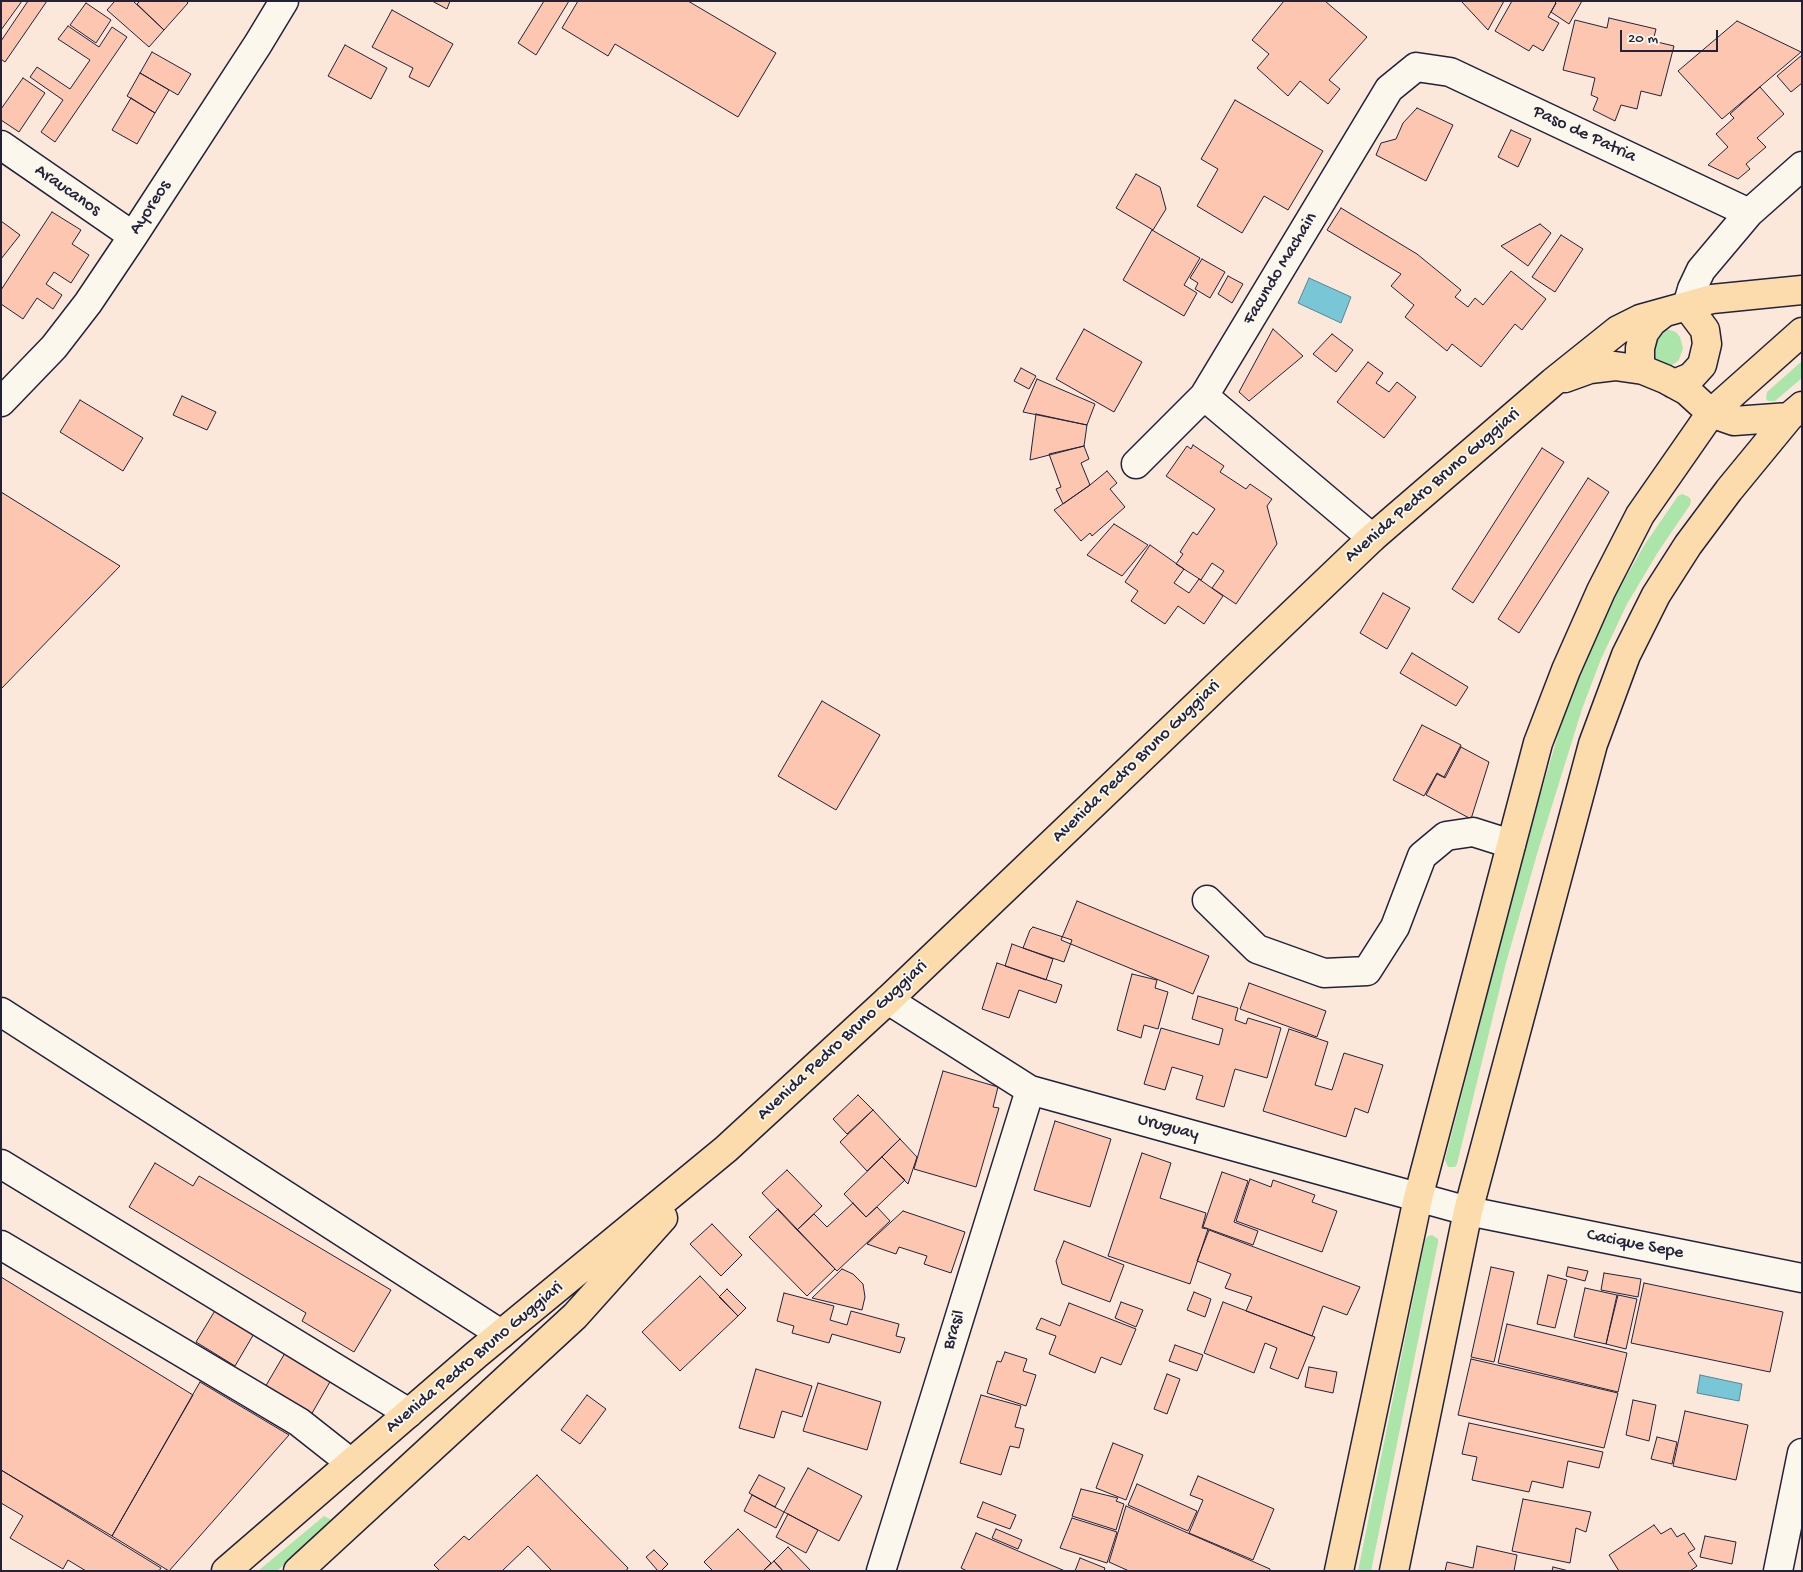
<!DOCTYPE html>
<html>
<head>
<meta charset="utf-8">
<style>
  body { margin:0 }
  #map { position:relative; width:1803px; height:1572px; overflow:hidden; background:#fce8da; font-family:"Gochi Hand",sans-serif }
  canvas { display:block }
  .frame { position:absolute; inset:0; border:2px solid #22223b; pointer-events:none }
  .scale { position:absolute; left:1620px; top:30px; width:98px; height:22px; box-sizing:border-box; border:2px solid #22223b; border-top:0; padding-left:6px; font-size:15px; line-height:18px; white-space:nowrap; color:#22223b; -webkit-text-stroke:4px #fbf7ec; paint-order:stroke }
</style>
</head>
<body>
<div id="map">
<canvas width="1803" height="1572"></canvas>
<div class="frame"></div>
<div class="scale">20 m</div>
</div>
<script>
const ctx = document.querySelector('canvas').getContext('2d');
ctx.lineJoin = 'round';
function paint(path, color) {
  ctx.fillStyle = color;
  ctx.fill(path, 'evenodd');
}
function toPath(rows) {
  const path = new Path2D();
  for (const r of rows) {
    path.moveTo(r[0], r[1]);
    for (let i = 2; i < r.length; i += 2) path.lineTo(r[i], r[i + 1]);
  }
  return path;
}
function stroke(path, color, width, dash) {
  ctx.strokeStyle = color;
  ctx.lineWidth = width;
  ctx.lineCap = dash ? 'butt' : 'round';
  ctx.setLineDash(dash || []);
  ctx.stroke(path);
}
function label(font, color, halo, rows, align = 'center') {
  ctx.font = font + ' "Gochi Hand",sans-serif';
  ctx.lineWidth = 4;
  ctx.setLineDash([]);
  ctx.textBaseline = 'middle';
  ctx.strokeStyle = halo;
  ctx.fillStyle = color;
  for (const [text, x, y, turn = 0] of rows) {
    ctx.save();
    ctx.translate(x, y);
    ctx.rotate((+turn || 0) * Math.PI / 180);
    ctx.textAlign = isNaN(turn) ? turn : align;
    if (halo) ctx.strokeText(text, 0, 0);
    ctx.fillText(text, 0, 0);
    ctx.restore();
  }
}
paint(toPath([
  [1663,328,1676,332,1680,337,1683,348,1679,360,1674,364,1668,366,1655,364,1645,343],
  [1802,361,1802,378,1775,401,1768,401,1766,399,1767,392],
  [1682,494,1689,497,1691,500,1690,505,1658,552,1627,604,1601,659,1582,709,1537,854,1506,963,1457,1164,1455,1167,1448,1167,1445,1160,1496,961,1524,851,1567,704,1615,596,1645,544,1678,496],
  [1432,1235,1438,1239,1438,1243,1371,1571,1358,1571,1425,1240,1428,1236],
  [324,1516,330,1519,330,1523,277,1571,258,1571]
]), '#abe5a9');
const water = toPath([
  [1309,278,1351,297,1341,323,1298,303,1309,278],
  [1700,1375,1742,1384,1739,1401,1697,1393,1700,1375]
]);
paint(water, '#79c7d6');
stroke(water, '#568598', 1);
const building = toPath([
  [1,1,22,1,1,30,1,1],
  [28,1,47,1,5,62,1,59,1,41,28,1],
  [115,1,133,1,164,30,149,47,107,10,115,1],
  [140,1,186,1,188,3,164,30,137,4,140,1],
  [432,1,450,1,447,9,432,1],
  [544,1,569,1,536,55,518,43,544,1],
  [578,1,688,1,776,53,738,117,615,44,608,56,562,28,578,1],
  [1284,1,1325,1,1367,37,1329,80,1340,89,1328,104,1300,81,1288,96,1257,68,1269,54,1252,40,1284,1],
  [1461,1,1504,1,1488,30,1461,1],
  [1512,1,1554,1,1556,3,1548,17,1559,23,1543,51,1533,45,1529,51,1495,31,1512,1],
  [1554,1,1582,1,1569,24,1551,12,1556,3,1554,1],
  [86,3,111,20,96,43,70,25,86,3],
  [392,10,453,44,429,87,409,77,413,68,372,47,392,10],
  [1609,18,1656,29,1653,41,1674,46,1661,96,1641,91,1637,109,1621,105,1615,121,1593,110,1598,98,1591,95,1595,78,1563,70,1575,20,1607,28,1609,18],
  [1737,21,1801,52,1722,119,1678,71,1737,21],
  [68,26,99,47,112,27,127,37,55,142,41,132,63,100,30,77,37,67,70,89,90,60,58,39,68,26],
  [345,45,387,68,371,99,328,76,345,45],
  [152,52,191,74,178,95,140,73,152,52],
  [1802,55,1802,83,1791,92,1777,76,1802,55],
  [140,73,169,90,155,113,127,96,140,73],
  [23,78,45,93,19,132,1,120,1,109,23,78],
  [1760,87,1784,114,1757,138,1766,147,1746,164,1750,169,1738,179,1708,165,1728,147,1716,134,1734,118,1730,114,1760,87],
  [131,98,155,113,137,144,112,130,131,98],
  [1235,100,1323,151,1288,210,1264,196,1242,233,1197,206,1218,169,1201,159,1235,100],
  [1417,108,1453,125,1426,181,1376,155,1381,143,1396,139,1403,123,1417,108],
  [1511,130,1531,139,1518,167,1498,157,1511,130],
  [1136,174,1160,187,1166,209,1153,230,1116,208,1136,174],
  [1341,208,1417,254,1461,290,1455,297,1468,307,1475,298,1483,305,1511,271,1546,299,1522,330,1515,324,1481,367,1452,344,1447,351,1405,317,1414,305,1391,286,1401,274,1327,230,1341,208],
  [52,212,81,230,72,244,89,255,71,283,54,272,46,284,62,295,53,309,37,298,23,319,1,304,1,290,52,212],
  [1,221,20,235,1,259,1,221],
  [1540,224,1551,233,1528,266,1501,246,1540,224],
  [1152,230,1200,258,1184,285,1197,293,1184,316,1123,280,1152,230],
  [1561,235,1583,249,1555,292,1532,277,1561,235],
  [1202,259,1225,272,1210,298,1195,289,1198,283,1190,278,1202,259],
  [1228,276,1243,284,1232,303,1218,294,1228,276],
  [1084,329,1142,362,1114,412,1056,379,1084,329],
  [1273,329,1303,356,1249,401,1239,392,1273,329],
  [1332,334,1353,350,1336,372,1313,354,1332,334],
  [1368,362,1383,373,1376,383,1389,392,1397,382,1416,397,1384,438,1337,402,1368,362],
  [1021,368,1036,376,1029,389,1014,381,1021,368],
  [1037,379,1095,404,1087,425,1023,412,1037,379],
  [182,396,216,412,207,430,173,415,182,396],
  [80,400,143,438,123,471,60,432,80,400],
  [1036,414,1087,425,1084,446,1030,460,1036,414],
  [1193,445,1224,466,1220,472,1246,489,1250,484,1272,499,1267,506,1277,544,1236,604,1212,588,1224,571,1212,563,1201,580,1176,564,1183,554,1180,552,1193,532,1197,535,1215,509,1166,476,1187,446,1191,449,1193,445],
  [1084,446,1089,459,1081,463,1090,485,1063,504,1056,489,1061,487,1049,454,1084,446],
  [1542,448,1564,462,1473,603,1452,589,1542,448],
  [1107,471,1117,483,1110,489,1125,507,1092,536,1090,533,1081,541,1054,510,1090,485,1107,471],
  [1588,478,1609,492,1519,633,1498,619,1588,478],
  [1,492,120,566,1,689,1,492],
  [1114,524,1148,545,1122,576,1087,555,1114,524],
  [1150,545,1184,569,1174,583,1189,593,1199,579,1223,596,1204,624,1178,606,1165,624,1131,601,1138,591,1125,582,1150,545],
  [1383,593,1410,608,1387,649,1360,633,1383,593],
  [1412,653,1468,687,1456,706,1400,673,1412,653],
  [822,701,880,735,836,810,778,776,822,701],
  [1422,725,1461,745,1444,777,1437,773,1424,796,1393,780,1422,725],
  [1461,747,1489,762,1471,819,1426,795,1437,774,1445,778,1461,747],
  [1077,901,1209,956,1193,994,1061,940,1077,901],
  [1033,927,1072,940,1064,962,1023,948,1030,930,1033,927],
  [1012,944,1053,959,1046,980,1005,966,1012,944],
  [997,963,1062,985,1056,1003,1019,990,1009,1018,982,1009,997,963],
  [1132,974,1157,980,1155,988,1168,992,1158,1029,1144,1025,1141,1038,1117,1030,1132,974],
  [1249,983,1326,1011,1317,1037,1240,1009,1249,983],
  [1198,996,1238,1008,1235,1020,1246,1024,1248,1018,1281,1028,1267,1078,1235,1069,1224,1107,1196,1099,1203,1076,1172,1067,1165,1090,1144,1084,1161,1028,1219,1045,1223,1029,1192,1019,1198,996],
  [1289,1029,1328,1042,1315,1085,1332,1090,1344,1053,1383,1065,1368,1113,1355,1108,1346,1137,1263,1111,1289,1029],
  [943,1071,998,1087,993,1107,999,1108,976,1187,914,1169,943,1071],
  [858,1095,873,1110,847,1134,833,1119,858,1095],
  [873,1110,900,1139,867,1171,840,1142,873,1110],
  [1055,1121,1111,1139,1090,1207,1034,1190,1055,1121],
  [900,1139,917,1157,908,1184,882,1157,900,1139],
  [1142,1153,1171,1163,1160,1198,1206,1213,1202,1228,1208,1229,1190,1284,1108,1256,1142,1153],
  [882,1157,905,1180,866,1217,844,1194,882,1157],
  [155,1163,193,1186,199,1176,391,1290,354,1352,302,1321,306,1313,129,1207,155,1163],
  [787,1170,822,1206,797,1230,762,1193,787,1170],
  [1222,1172,1248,1181,1234,1222,1258,1231,1253,1245,1203,1227,1222,1172],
  [1250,1179,1271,1187,1273,1180,1315,1195,1312,1202,1337,1211,1322,1252,1236,1221,1250,1179],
  [853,1203,866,1217,877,1207,890,1221,837,1271,797,1230,814,1214,827,1227,853,1203],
  [778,1209,835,1269,807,1296,749,1237,778,1209],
  [903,1211,965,1232,951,1273,924,1264,927,1256,899,1247,896,1254,867,1244,903,1211],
  [712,1224,742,1255,721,1276,690,1244,712,1224],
  [1209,1230,1360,1287,1347,1315,1323,1306,1312,1336,1246,1311,1252,1297,1225,1288,1231,1274,1197,1261,1209,1230],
  [1064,1241,1124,1265,1110,1302,1062,1284,1056,1261,1064,1241],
  [1491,1267,1514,1272,1494,1362,1471,1357,1491,1267],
  [1568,1267,1588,1271,1585,1281,1566,1276,1568,1267],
  [842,1269,853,1274,863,1284,865,1297,862,1310,812,1298,842,1269],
  [1604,1273,1641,1279,1638,1297,1601,1290,1604,1273],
  [1548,1275,1567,1280,1555,1328,1537,1324,1548,1275],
  [700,1276,738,1316,680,1371,642,1332,700,1276],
  [1,1277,193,1395,112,1536,1,1470,1,1277],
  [1644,1283,1783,1312,1770,1372,1631,1343,1644,1283],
  [1585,1288,1617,1295,1606,1344,1574,1337,1585,1288],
  [727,1289,746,1308,738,1316,719,1297,727,1289],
  [1194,1292,1211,1299,1205,1317,1187,1310,1194,1292],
  [784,1293,834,1306,830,1320,847,1325,851,1311,899,1324,896,1336,905,1338,900,1353,832,1334,829,1343,792,1333,794,1326,777,1321,784,1293],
  [1618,1295,1637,1299,1626,1349,1606,1344,1618,1295],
  [1121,1302,1143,1310,1136,1327,1115,1318,1121,1302],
  [1223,1302,1315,1337,1298,1379,1270,1368,1277,1348,1265,1343,1254,1373,1204,1353,1223,1302],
  [1069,1303,1136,1329,1121,1365,1101,1357,1095,1373,1049,1354,1056,1336,1036,1329,1041,1318,1060,1326,1069,1303],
  [216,1309,255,1332,235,1366,196,1342,216,1309],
  [1507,1324,1627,1353,1618,1392,1498,1363,1507,1324],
  [1175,1345,1203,1355,1197,1371,1169,1361,1175,1345],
  [1005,1352,1027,1359,1023,1371,1036,1375,1026,1406,987,1393,997,1361,1001,1362,1005,1352],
  [285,1353,331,1380,311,1415,264,1389,285,1353],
  [1471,1359,1618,1393,1604,1448,1458,1415,1471,1359],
  [1309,1367,1337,1372,1333,1393,1305,1387,1309,1367],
  [756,1369,812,1386,802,1417,782,1411,774,1438,739,1428,756,1369],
  [1167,1374,1180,1379,1167,1414,1154,1409,1167,1374],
  [200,1382,289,1435,169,1571,112,1536,200,1382],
  [818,1383,881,1402,867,1450,803,1431,818,1383],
  [587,1395,606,1409,580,1444,561,1430,587,1395],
  [981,1395,1021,1406,1015,1427,1024,1429,1019,1448,1010,1446,1001,1475,960,1463,981,1395],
  [1633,1400,1656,1405,1649,1441,1626,1435,1633,1400],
  [1685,1411,1748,1425,1736,1480,1673,1466,1685,1411],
  [1469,1423,1603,1452,1599,1468,1568,1461,1563,1488,1532,1481,1529,1492,1472,1480,1477,1457,1462,1454,1469,1423],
  [1657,1437,1677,1442,1672,1464,1651,1459,1657,1437],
  [1113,1443,1143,1455,1126,1500,1096,1488,1113,1443],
  [808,1468,862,1496,839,1541,784,1512,808,1468],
  [1,1470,161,1568,159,1571,86,1571,68,1560,63,1569,10,1538,23,1516,1,1503,1,1470],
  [537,1475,628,1568,626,1571,552,1571,528,1546,502,1571,440,1571,434,1565,464,1536,469,1540,537,1475],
  [759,1475,785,1488,775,1507,749,1493,759,1475],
  [1198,1476,1274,1509,1253,1560,1189,1533,1203,1500,1190,1495,1198,1476],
  [1137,1484,1197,1511,1188,1531,1128,1505,1137,1484],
  [1081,1489,1118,1498,1116,1501,1124,1504,1116,1530,1072,1516,1081,1489],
  [752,1495,784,1512,776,1528,744,1511,752,1495],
  [1523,1499,1591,1512,1586,1532,1576,1528,1570,1563,1512,1551,1523,1499],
  [983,1502,1016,1515,1010,1529,977,1517,983,1502],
  [1126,1506,1270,1569,1270,1571,1129,1571,1109,1562,1126,1506],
  [788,1514,818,1530,806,1553,776,1537,788,1514],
  [1072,1518,1117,1532,1107,1563,1060,1548,1072,1518],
  [1654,1525,1661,1534,1671,1528,1677,1537,1684,1533,1695,1549,1688,1553,1697,1566,1690,1571,1619,1571,1609,1555,1654,1525],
  [738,1529,771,1563,763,1571,713,1571,704,1562,738,1529],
  [996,1529,1022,1540,1018,1549,992,1538,996,1529],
  [976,1533,1065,1571,967,1571,961,1568,976,1533],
  [1705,1536,1736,1542,1732,1564,1700,1557,1705,1536],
  [1477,1546,1517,1555,1514,1571,1445,1571,1447,1562,1473,1568,1477,1546],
  [788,1547,811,1571,783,1571,774,1561,788,1547],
  [654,1550,668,1564,661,1571,658,1571,646,1557,654,1550],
  [1080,1558,1105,1568,1104,1571,1075,1571,1080,1558],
  [774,1561,783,1571,763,1571,774,1561],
  [1553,1567,1569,1571,1552,1571,1553,1567]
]);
paint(building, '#fdc6b0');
stroke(building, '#22223b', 1);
const minor = toPath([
  [1,145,133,236],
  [1687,306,1692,289,1701,270,1749,213,1802,166],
  [1204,396,1372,538],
  [1,402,54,347,88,303,133,236,258,44,284,1],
  [1136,464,1204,396,1389,89,1416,67,1450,72,1749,213],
  [1207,900,1257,949,1324,973,1367,971,1395,927,1422,856,1446,836,1473,832,1511,844],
  [888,1000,1030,1090,1468,1211,1802,1278],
  [1,1012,501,1334],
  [1,1164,409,1413],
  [1,1245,299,1422,351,1463],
  [881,1571,1030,1090],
  [1778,1571,1802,1453]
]);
const major = toPath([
  [1643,370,1640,361,1640,348,1644,333,1652,322,1665,312],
  [1565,378,1590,369,1615,366,1643,370,1665,379,1687,391,1711,413,1734,421,1789,417],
  [1674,384,1691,377,1702,365,1707,344,1705,330,1687,306],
  [226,1571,477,1354,726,1149,888,1000,1372,538,1553,382,1618,330,1640,319,1712,299,1802,290],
  [298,1571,575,1316,663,1218],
  [1339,1571,1418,1198,1538,743,1566,670,1601,591,1640,515,1711,413,1802,332],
  [1394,1571,1468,1211,1593,744,1626,655,1656,595,1688,545,1729,490,1789,417,1802,406]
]);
stroke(minor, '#22223b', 31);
stroke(major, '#22223b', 31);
stroke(minor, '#fbf7ec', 28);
stroke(major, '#fcdcac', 28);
label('18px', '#22223b', '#fbf7ec', [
  ["Paso de Patria",1584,135,25],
  ["Araucanos",67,191,35],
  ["Ayoreos",151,208,-57],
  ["Facundo Machain",1281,269,-59],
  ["Avenida Pedro Bruno Guggiari",1433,486,-41],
  ["Avenida Pedro Bruno Guggiari",1137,762,-44],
  ["Avenida Pedro Bruno Guggiari",843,1041,-43],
  ["Uruguay",1168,1128,15],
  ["Cacique Sepe",1635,1245,11],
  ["Brasil",955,1330,-73],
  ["Avenida Pedro Bruno Guggiari",475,1358,-40]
]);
</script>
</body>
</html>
